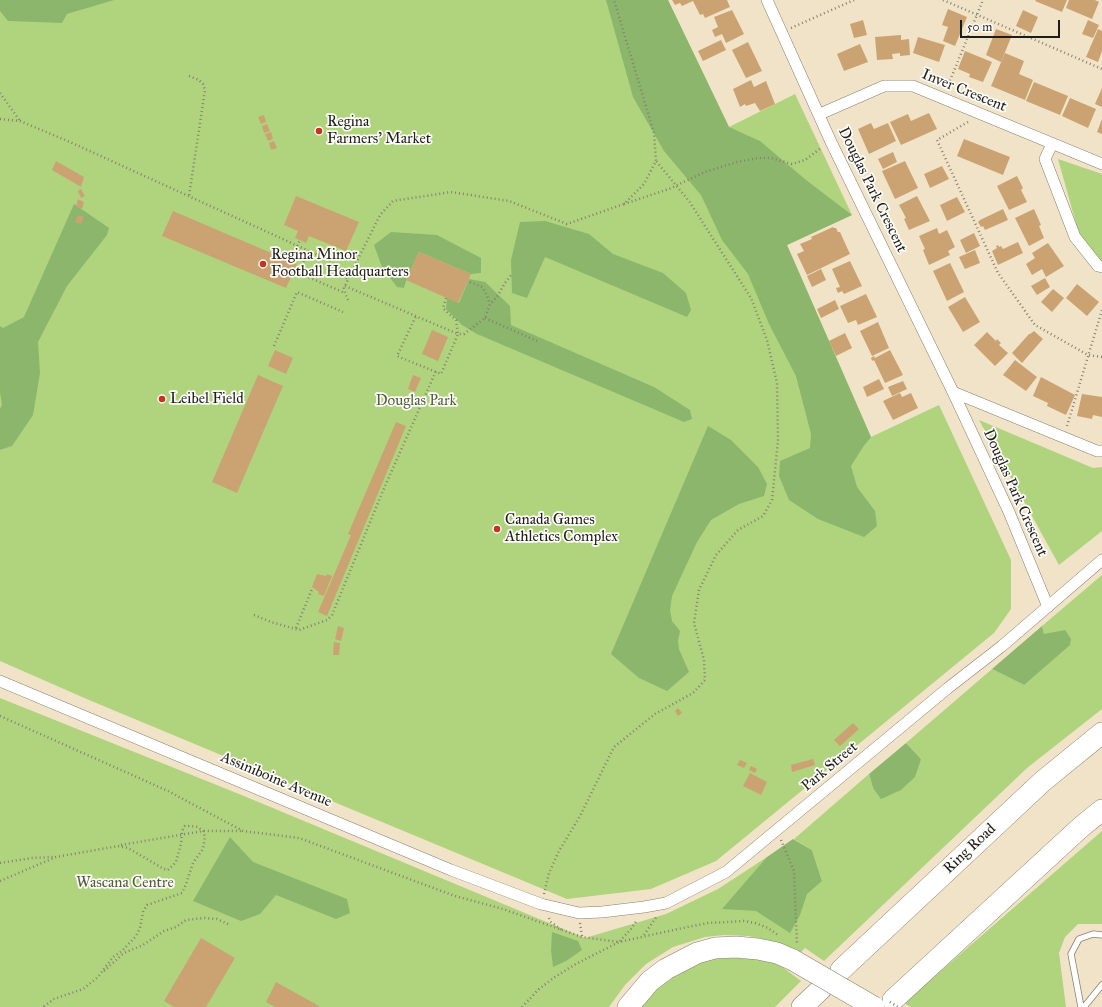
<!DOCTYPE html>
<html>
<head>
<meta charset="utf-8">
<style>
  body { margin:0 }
  #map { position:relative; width:1102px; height:1007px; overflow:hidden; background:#f1e3c7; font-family:"IM FELL Great Primer",serif }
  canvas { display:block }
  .scale { position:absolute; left:960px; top:20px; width:100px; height:18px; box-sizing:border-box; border:2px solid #1c1c1c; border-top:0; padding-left:5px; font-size:12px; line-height:14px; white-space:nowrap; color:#1c1c1c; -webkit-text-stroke:3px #fdfcf7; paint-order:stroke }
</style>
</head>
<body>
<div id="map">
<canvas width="1102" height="1007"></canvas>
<div class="scale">50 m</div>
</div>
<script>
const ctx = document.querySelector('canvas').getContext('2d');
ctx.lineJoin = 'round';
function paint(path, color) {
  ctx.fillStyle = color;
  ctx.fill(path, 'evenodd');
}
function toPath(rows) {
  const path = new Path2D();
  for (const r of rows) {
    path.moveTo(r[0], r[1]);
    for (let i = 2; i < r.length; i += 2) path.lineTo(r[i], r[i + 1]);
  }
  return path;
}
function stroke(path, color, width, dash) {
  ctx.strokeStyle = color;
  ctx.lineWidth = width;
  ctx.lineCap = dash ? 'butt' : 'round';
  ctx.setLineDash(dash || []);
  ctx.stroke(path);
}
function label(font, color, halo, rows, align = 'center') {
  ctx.font = font + ' "IM FELL Great Primer",serif';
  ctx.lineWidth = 3.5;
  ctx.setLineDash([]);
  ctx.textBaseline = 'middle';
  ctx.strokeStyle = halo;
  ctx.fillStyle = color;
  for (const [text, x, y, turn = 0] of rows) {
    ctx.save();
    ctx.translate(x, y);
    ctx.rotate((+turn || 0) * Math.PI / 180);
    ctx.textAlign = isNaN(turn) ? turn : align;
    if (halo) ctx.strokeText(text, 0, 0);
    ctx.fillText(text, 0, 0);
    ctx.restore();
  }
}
paint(toPath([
  [0,0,668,0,729,127,795,94,852,215,787,245,871,437,939,405,1011,560,1011,609,994,633,716,861,651,889,567,899,89,700,0,661],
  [1058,159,1102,174,1102,262,1079,234],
  [979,420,1093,468,1102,467,1102,531,1059,565],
  [1102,575,1102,709,1027,768,824,961,805,948,800,953,763,939,748,936,724,935,705,937,673,947,646,964,625,985,609,1007,0,1007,0,698,244,796,585,938,666,914,718,889,767,857,822,881,812,850,794,839,869,774,873,788,921,759,906,743,992,669,1024,685,1044,634,1042,626],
  [1102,831,1102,924,1078,924,1065,937,1059,953,1066,1007,911,1007,904,1003],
  [715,956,766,960,781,966,801,981,775,1007,635,1007,659,982]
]), '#afd47d');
paint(toPath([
  [0,0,114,0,67,14,62,23,8,21,0,11],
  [606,0,668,0,729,127,760,141,806,180,852,215,787,245,871,437,863,447,851,466,857,487,875,511,877,526,864,537,818,519,789,500,779,476,780,461,810,448,811,434,796,376,769,324,748,274,722,240,701,195,664,151,633,97],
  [74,204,109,228,107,235,67,286,38,342,40,373,33,415,12,446,0,450,0,409,2,405,0,392,0,326,3,328,24,317],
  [545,221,589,234,613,254,663,273,686,293,691,310,687,317,545,257,527,298,512,293,511,260,520,222],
  [391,232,437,235,481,258,481,273,471,274,419,252,409,274,408,274,404,288,397,287,382,267,374,245],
  [469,279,485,282,510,306,511,325,654,387,690,410,692,419,684,422,477,334,462,325,446,309,447,298,459,303],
  [708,426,731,440,758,467,767,484,764,496,739,504,711,520,697,542,672,596,670,610,672,621,680,631,678,641,679,649,689,672,667,691,639,678,611,654],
  [1042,626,1044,634,1065,630,1071,639,1070,645,1024,685,992,669],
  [906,743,921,759,915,777,901,790,881,799,873,788,869,774],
  [230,837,253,862,347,899,350,913,336,919,276,895,260,914,241,921,193,901],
  [793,839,812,850,822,881,807,894,800,915,790,933,756,911,722,909,767,857],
  [552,932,578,941,582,950,566,961,553,967,551,950]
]), '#8bb66c');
paint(toPath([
  [672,0,695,0,682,6,680,3,675,5],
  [695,0,727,0,730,7,705,18,703,14,700,15,693,1],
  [1036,0,1067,0,1062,12,1035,1],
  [1069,0,1095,0,1099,2,1092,19,1066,8],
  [948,9,967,17,955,46,943,41,948,27,942,25],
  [732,10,744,34,726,43,722,34,715,37,712,30,718,27,714,17],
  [1023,10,1038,17,1031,33,1016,26],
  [863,20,867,35,854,38,850,24],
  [1088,20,1099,25,1093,38,1082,34],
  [996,29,1012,35,1001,62,986,55],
  [1098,29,1102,31,1102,51,1098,62,1086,57],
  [901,35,901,40,909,39,910,55,900,56,900,53,892,54,893,59,877,60,875,37],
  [918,37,945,45,939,62,913,53],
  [721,40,726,50,703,61,698,51],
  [748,42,762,71,746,78,732,50],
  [860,44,868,62,844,71,837,54],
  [965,51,992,62,983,82,969,77,970,74,958,69],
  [1005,53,1024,61,1019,74,1033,80,1025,100,991,86],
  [751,80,754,87,766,81,775,104,760,111,755,103,746,106,745,104,740,107,733,89],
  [1034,82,1068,96,1060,115,1026,101],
  [1102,88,1102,107,1095,104],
  [1070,98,1096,109,1088,128,1062,116],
  [929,113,937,129,901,145,890,122,908,114,911,121],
  [264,115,266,122,261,124,258,117],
  [1102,119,1102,134,1097,132],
  [871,123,874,129,888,123,896,141,869,154,858,129],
  [267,124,270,131,264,133,262,126],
  [271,132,273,139,268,141,265,134],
  [964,139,1010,157,1003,175,957,156],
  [274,141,277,148,271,150,269,143],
  [893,152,897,162,883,169,878,159],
  [56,161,84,177,81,187,52,170],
  [905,161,918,188,895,199,882,171],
  [942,166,949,179,930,188,924,174],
  [1017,176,1023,188,1021,190,1027,202,1009,210,997,186],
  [81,189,85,196,81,198,78,191],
  [296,196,359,222,346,251,309,236,306,243,295,238,298,231,284,225],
  [917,196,930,221,909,230,904,219,906,218,905,216,899,205],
  [957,197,965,212,947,221,940,205],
  [78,199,84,202,82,209,76,206],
  [1003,209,1008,220,985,230,983,226,981,227,978,222,980,220],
  [1034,209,1041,225,1039,226,1044,238,1029,246,1015,218],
  [173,211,297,264,286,288,162,236],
  [78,215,84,217,81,224,75,222],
  [833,227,834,228,836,228,838,232,840,232,850,254,807,275,797,254,804,251,800,244,812,239,811,237],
  [937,228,939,234,947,230,955,247,948,251,950,255,929,265,923,250,925,249,919,236],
  [974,233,980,246,966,253,960,240],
  [1018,242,1023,253,998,265,992,251,997,248,996,246,998,245,999,247,1001,246,1003,249],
  [1048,243,1064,266,1046,277,1042,269,1032,275,1026,264,1035,258,1032,253],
  [975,250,980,263,965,269,959,257],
  [419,252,471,274,458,303,406,280],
  [850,261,862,286,844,294,842,291,838,293,836,288,840,287,832,269],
  [950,263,964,292,947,301,933,271],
  [821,269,826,280,812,287,807,276],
  [1045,278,1050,287,1037,295,1031,286],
  [1077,284,1099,302,1087,316,1066,298],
  [1053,289,1064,298,1052,312,1041,302],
  [866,294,877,317,858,325,856,320,848,323,840,306],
  [965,297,980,322,963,332,948,307],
  [835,300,839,309,821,318,817,309],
  [878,322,889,348,872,356,860,331],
  [432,330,448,337,438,361,422,354],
  [1034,331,1043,339,1022,363,1012,353,1029,334,1030,334],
  [987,332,996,341,997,339,1001,343,999,345,1008,353,995,366,974,345],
  [845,333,852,348,836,356,829,341],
  [275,350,293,358,286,374,268,366],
  [890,350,903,375,885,383,874,360,872,361,871,358,874,356,875,358],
  [1015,360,1037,377,1026,391,1003,375],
  [258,375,283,386,237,493,212,482],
  [413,375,421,378,415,392,408,389],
  [1041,377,1075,395,1066,415,1047,406,1048,403,1033,396],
  [879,379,884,389,867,397,863,387],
  [903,381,907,389,892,396,888,387],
  [900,393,902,397,911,393,918,408,893,420,883,401],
  [1082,394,1102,397,1102,417,1093,415,1092,419,1077,416],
  [396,422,406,426,327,616,318,612,351,535,348,534],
  [317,574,326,576,327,574,332,576,324,596,318,594,319,592,312,587],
  [338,626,344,628,341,641,335,639],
  [334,642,340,643,339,655,333,655],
  [678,708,682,713,678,716,675,711],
  [853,723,859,729,840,746,834,740],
  [813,759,815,765,792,772,791,765],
  [740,760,747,763,744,768,737,765],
  [751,766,757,769,755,773,749,770],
  [750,773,767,782,761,795,743,786],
  [201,938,235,958,206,1007,174,1007,164,1001],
  [276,982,319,1006,319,1007,275,1007,266,1002]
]), '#cba372');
const lane = toPath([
  [1081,1007,1071,954,1079,939,1093,934,1102,935],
  [1084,1007,1102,985]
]);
const street = toPath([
  [767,0,831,142,953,392,1009,512,1048,607],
  [820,114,884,86,913,86,1102,164],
  [1052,144,1045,159,1075,237,1098,266,1102,267],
  [953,392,1097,451,1102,451],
  [0,681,451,870,541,904,579,913,602,912,644,907,666,903,726,872,948,688,1002,646,1102,560]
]);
const highway = toPath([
  [841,970,1043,781,1102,733],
  [893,1000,1081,827,1102,810],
  [628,1007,650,981,666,969,697,953,715,948,736,947,758,949,777,953,793,960],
  [802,1007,821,989]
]);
stroke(lane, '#868072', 7);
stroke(street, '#868072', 12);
stroke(highway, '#868072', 22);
stroke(toPath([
  [943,0,1102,69],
  [791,28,854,0],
  [189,76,199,80,203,84,205,90,189,196],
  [947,88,983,0],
  [0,93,20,121],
  [0,119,20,121,70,142,331,261,348,280],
  [968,122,937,140,998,273,1035,325,1088,355,1102,357],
  [624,204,669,189,705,172,737,162,758,158,771,158,792,164,805,160,821,148],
  [297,246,300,240],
  [294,271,345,293],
  [299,273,308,251],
  [470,282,482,287,487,296,490,304],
  [345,286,458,334,441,374,397,356,416,316],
  [446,298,443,308,447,312,456,320,458,334,464,334,485,318,490,304,497,297,505,283,512,274],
  [348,300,345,293,344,288,353,269,380,215,393,201,451,192,509,201,567,224,624,204,644,184,656,161,654,133,614,0],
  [485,318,537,341],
  [274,346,297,292,343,312],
  [1067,426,1102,310],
  [254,615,271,622,299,630,327,620,332,615,382,493,436,371],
  [296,628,312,589],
  [0,716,168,791,243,831,299,838,455,896,503,909,582,937,619,942,631,929,637,920],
  [781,840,794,871,797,945],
  [121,845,203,831,241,831],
  [0,863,32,858,53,857],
  [0,881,56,857,118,846,128,848,164,869,168,870,176,862,181,844,182,831,185,826,191,826,198,827,203,831,205,837,203,849,193,863,186,884,182,893,147,905,143,912,140,928,136,936,122,951,113,957,98,977,83,989,54,999,43,1007],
  [544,894,549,873,559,851,580,816,614,747,655,714,693,693,705,680,704,660,694,623,699,590,716,555,738,530,763,516,772,500,778,441,777,383,767,340,751,298,689,201,656,161],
  [549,918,551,922,563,931],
  [580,923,582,936],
  [644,935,657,916],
  [104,971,124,953,143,945,164,931,176,927,186,920,204,918,217,919,230,925],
  [522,1007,539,989,555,977,574,965,619,942,678,929,708,923,729,922,744,921,755,923,768,928,778,935]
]), '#868072', 2.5, [1, 3]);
stroke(lane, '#fff', 5.5);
stroke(street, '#fff', 11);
stroke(highway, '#fff', 21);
const highwayBridge = toPath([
  [793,960,874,1007]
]);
stroke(highwayBridge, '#868072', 22, []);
stroke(toPath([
  [890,1002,898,1007]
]), '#868072', 2.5, [1, 3]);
stroke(highwayBridge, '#fff', 21);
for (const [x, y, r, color] of [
  [319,131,4,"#c8321e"],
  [263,264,4,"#c8321e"],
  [162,399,4,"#c8321e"],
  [497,529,4,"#c8321e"]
]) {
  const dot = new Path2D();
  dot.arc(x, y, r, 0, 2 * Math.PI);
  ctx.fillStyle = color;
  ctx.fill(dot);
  stroke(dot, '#fdfcf7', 1.5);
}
label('15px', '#1c1c1c', '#fdfcf7', [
  ["Inver Crescent",964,91,22],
  ["Douglas Park Crescent",872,190,64],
  ["Douglas Park Crescent",1015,493,66],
  ["Park Street",830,767,-40],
  ["Assiniboine Avenue",276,780,23],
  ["Ring Road",970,849,-43]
]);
label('15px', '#1c1c1c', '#fdfcf7', [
  ["Regina",327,122],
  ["Farmers' Market",327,139],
  ["Regina Minor",271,255],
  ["Football Headquarters",271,272],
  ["Leibel Field",170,399],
  ["Canada Games",505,520],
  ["Athletics Complex",505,537]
], 'left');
label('15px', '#4f5c3e', '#fdfcf7', [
  ["Douglas Park",416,401],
  ["Wascana Centre",125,883]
]);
</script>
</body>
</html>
